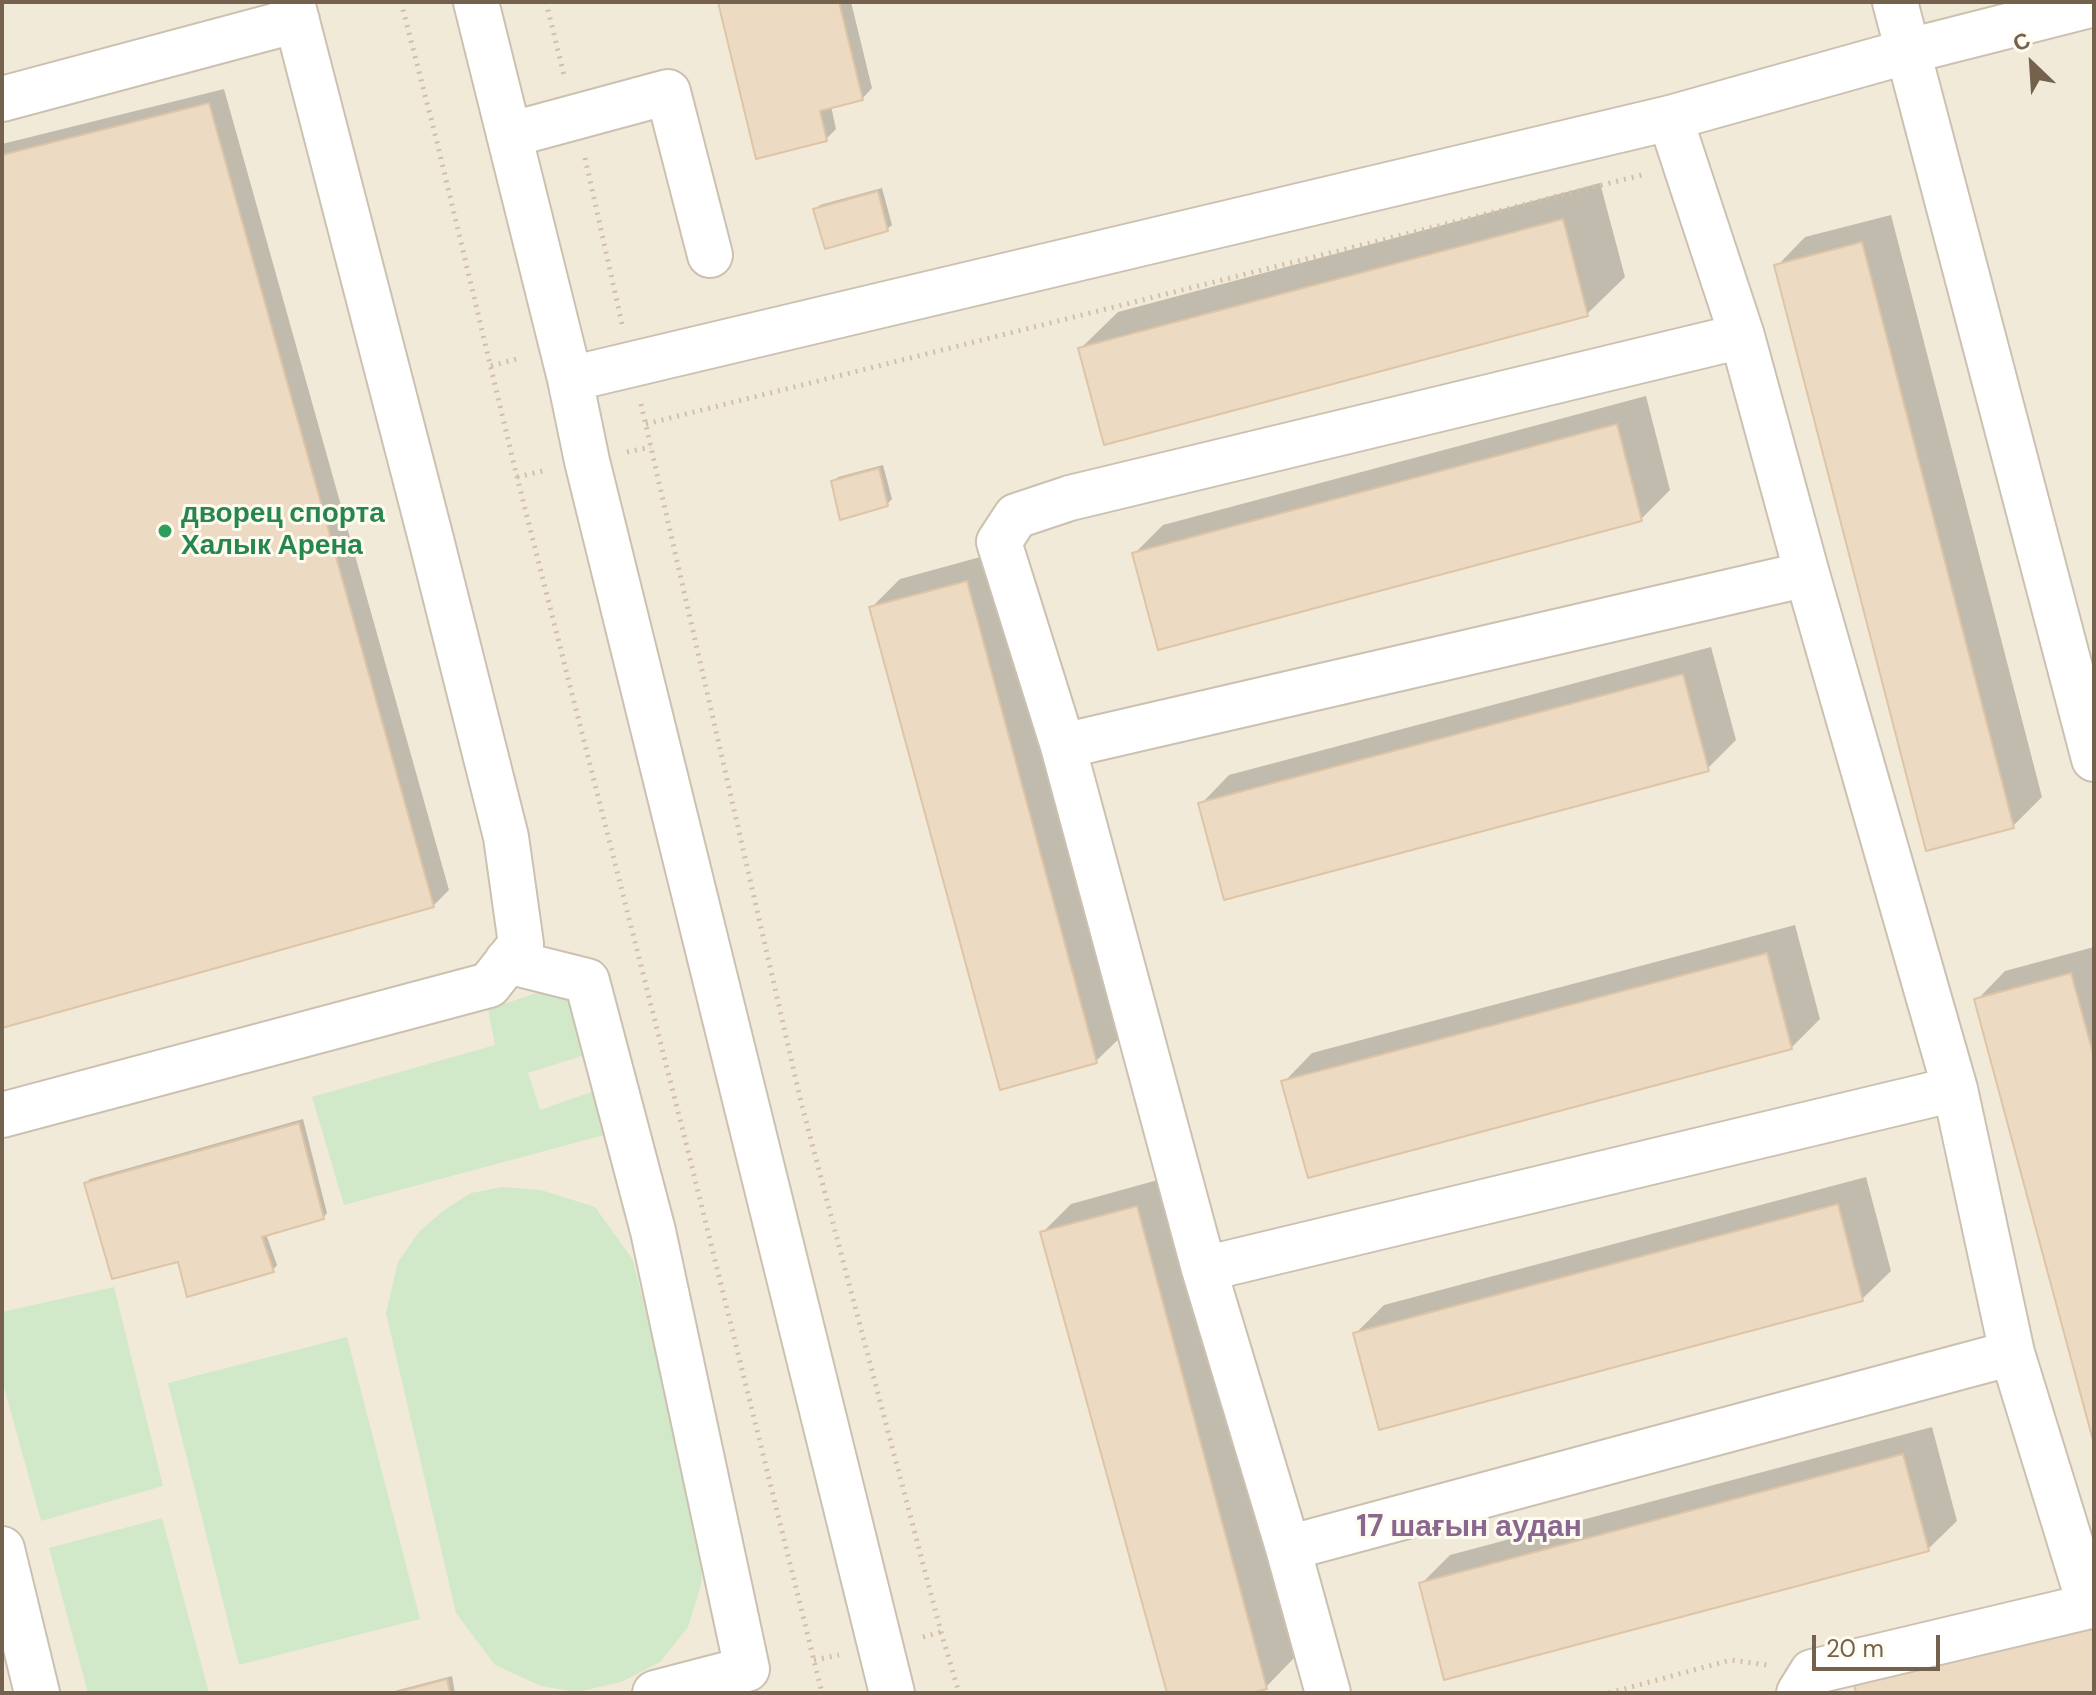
<!DOCTYPE html>
<html>
<head>
<meta charset="utf-8">
<style>
  body { margin:0 }
  #map { position:relative; width:2096px; height:1695px; overflow:hidden; background:#fbf7ea; font-family:"DM Sans",sans-serif }
  canvas { display:block }
  .frame { position:absolute; inset:0; border:4px solid #74624f; pointer-events:none }
  .north { position:absolute; left:1992px; top:24px; width:80px; height:80px; -webkit-text-stroke:6px #fefbf1; paint-order:stroke; rotate:335deg; font-size:22px; font-weight:700; line-height:32px; text-align:center; color:#74624f }
  .north::after { content:''; display:block; margin:auto; width:28px; height:36px; background:#74624f; clip-path:polygon(50% 0,100% 100%,50% 72%,0 100%) }
  .scale { position:absolute; left:1812px; top:1635px; width:128px; height:36px; box-sizing:border-box; border:4px solid #74624f; border-top:0; padding-left:10px; font-size:24px; line-height:28px; white-space:nowrap; color:#74624f; -webkit-text-stroke:6px #fefbf1; paint-order:stroke }
</style>
</head>
<body>
<div id="map">
<canvas width="2096" height="1695"></canvas>
<div class="frame"></div>
<div class="north">С</div>
<div class="scale">20 m</div>
</div>
<script>
const ctx = document.querySelector('canvas').getContext('2d');
ctx.lineJoin = 'round';
function paint(path, color) {
  ctx.fillStyle = color;
  ctx.fill(path, 'evenodd');
}
function toPath(rows) {
  const path = new Path2D();
  for (const r of rows) {
    path.moveTo(r[0], r[1]);
    for (let i = 2; i < r.length; i += 2) path.lineTo(r[i], r[i + 1]);
  }
  return path;
}
function stroke(path, color, width, dash) {
  ctx.strokeStyle = color;
  ctx.lineWidth = width;
  ctx.lineCap = dash ? 'butt' : 'round';
  ctx.setLineDash(dash || []);
  ctx.stroke(path);
}
function label(font, color, halo, rows, align = 'center') {
  ctx.font = font + ' "DM Sans",sans-serif';
  ctx.lineWidth = 6;
  ctx.setLineDash([]);
  ctx.textBaseline = 'middle';
  ctx.strokeStyle = halo;
  ctx.fillStyle = color;
  for (const [text, x, y, turn = 0] of rows) {
    ctx.save();
    ctx.translate(x, y);
    ctx.rotate((+turn || 0) * Math.PI / 180);
    ctx.textAlign = isNaN(turn) ? turn : align;
    if (halo) ctx.strokeText(text, 0, 0);
    ctx.fillText(text, 0, 0);
    ctx.restore();
  }
}
paint(toPath([
  [2,2,2094,2,2094,1693,2,1693]
]), '#f2ead9');
paint(toPath([
  [549,989,574,995,588,1054,528,1073,540,1110,597,1090,615,1132,344,1205,312,1097,495,1045,488,1009],
  [503,1187,541,1190,595,1207,633,1260,703,1543,701,1585,688,1627,660,1662,621,1682,577,1692,541,1686,495,1665,456,1613,386,1313,398,1262,419,1232,444,1210,471,1193],
  [114,1287,163,1486,41,1521,2,1380,2,1312],
  [347,1337,420,1619,239,1665,168,1383],
  [162,1518,209,1693,88,1693,49,1548]
]), '#d1e8c9');
paint(toPath([
  [720,2,851,2,872,88,862,99,831,106,836,129,826,139],
  [224,89,449,890,433,906,2,1025,2,144],
  [1600,183,1625,277,1587,314,1080,349,1118,312],
  [882,188,892,225,887,229,816,209,820,205],
  [1891,215,2042,797,2013,826,1777,266,1805,237],
  [1646,396,1670,490,1641,519,1134,554,1163,525],
  [883,465,892,499,887,504,834,482,838,477],
  [995,553,1125,1033,1096,1061,872,607,900,579],
  [1711,647,1736,740,1707,769,1201,804,1229,775],
  [1795,925,1820,1019,1791,1048,1284,1082,1312,1053],
  [2094,947,2094,1436,1977,1000,2005,971],
  [303,1119,327,1213,323,1218,266,1234,277,1265,273,1270,86,1183,90,1179],
  [1866,1177,1891,1271,1862,1299,1355,1334,1384,1305],
  [1165,1178,1294,1658,1266,1687,1243,1693,1170,1693,1042,1233,1071,1204],
  [1932,1427,1957,1521,1928,1549,1421,1584,1450,1555],
  [452,1676,455,1693,387,1693]
]), '#0003');
const building = toPath([
  [718,2,839,2,863,100,820,111,827,141,756,159,718,2],
  [209,103,434,907,2,1028,2,155,209,103],
  [878,191,888,231,825,249,813,209,878,191],
  [1563,219,1588,316,1104,445,1078,348,1563,219],
  [1862,242,2014,828,1926,851,1774,265,1862,242],
  [1617,424,1642,521,1158,650,1132,553,1617,424],
  [879,468,888,506,840,520,831,481,879,468],
  [967,581,1097,1063,1000,1090,869,607,967,581],
  [1683,674,1709,771,1224,900,1198,803,1683,674],
  [1767,953,1792,1049,1308,1178,1281,1081,1767,953],
  [2071,973,2094,1057,2094,1444,1974,999,2071,973],
  [299,1123,324,1219,262,1237,274,1272,187,1297,178,1262,112,1279,84,1183,299,1123],
  [1838,1204,1863,1301,1379,1430,1353,1333,1838,1204],
  [1137,1206,1267,1689,1251,1693,1167,1693,1040,1232,1137,1206],
  [1903,1454,1929,1551,1444,1680,1419,1583,1903,1454],
  [2094,1620,2094,1693,1856,1693,1854,1683,2094,1620],
  [447,1679,450,1693,395,1693,447,1679]
]);
paint(building, '#ecdac2');
stroke(building, '#dfc5a6', 2);
const minor = toPath([
  [476,2,570,379,587,461,892,1693],
  [1895,2,2094,759],
  [2,99,297,20],
  [1670,118,1742,336,1807,574,1955,1089,2012,1353,2090,1606],
  [509,135,668,92,710,255],
  [570,379,1670,118,1909,51,2094,4],
  [1063,746,1807,574],
  [507,961,587,981,653,1231,747,1669,655,1693],
  [2,1115,489,985,521,944,506,837,431,539,292,2],
  [1204,1269,1955,1089],
  [1288,1548,2012,1353],
  [2,1549,37,1693],
  [1328,1693,1288,1548,1204,1269,1063,746,999,542,1016,516,1070,498,1742,336],
  [1799,1693,1812,1672,2094,1605]
]);
stroke(minor, '#ccc1b1', 48);
stroke(toPath([
  [401,2,437,142,517,477,687,1147,822,1693],
  [546,2,564,75],
  [585,158,622,324],
  [491,366,520,358],
  [641,404,801,1102,941,1632,959,1693],
  [646,424,1642,175],
  [627,452,651,447],
  [517,477,547,470],
  [923,1637,941,1632],
  [814,1660,839,1655],
  [1609,1693,1731,1660,1767,1665]
]), '#d3bfa7', 5, [2, 6]);
stroke(minor, '#fff', 44);
for (const [x, y, r, color] of [
  [165,531,8,"#2e9e5b"]
]) {
  const dot = new Path2D();
  dot.arc(x, y, r, 0, 2 * Math.PI);
  ctx.fillStyle = color;
  ctx.fill(dot);
  stroke(dot, '#fefbf1', 3);
}
label('bold 28px', '#27864d', '#fefbf1', [
  ["дворец спорта",181,515],
  ["Халык Арена",181,547]
], 'left');
label('bold 30px', '#89678f', '#fefbf1', [
  ["17 шағын аудан",1469,1528]
]);
</script>
</body>
</html>
